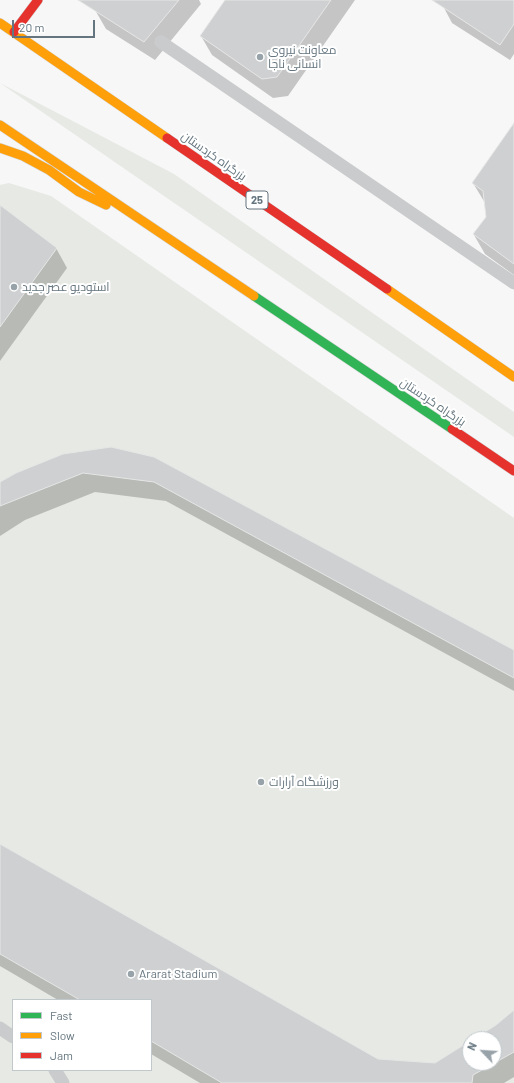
<!DOCTYPE html>
<html>
<head>
<meta charset="utf-8">
<style>
  body { margin:0 }
  #map { position:relative; width:514px; height:1083px; overflow:hidden; background:#f7f7f7; font-family:Barlow,sans-serif }
  canvas { display:block }
  .legend { position:absolute; left:12px; top:999px; width:140px; height:72px; box-sizing:border-box; background:#fff; border:1px solid #c1c8cc; margin:0; padding:5px 7px; list-style:none; font-size:12px; color:#65757f }
  .legend li { display:flex; align-items:center; gap:8px; height:20px }
  .legend b { width:20px; border:1px solid #c1c8cc }
  .north { position:absolute; left:462px; top:1031px; width:40px; height:40px; box-sizing:border-box; background:#fff; border:1px solid #c1c8cc; border-radius:50%; rotate:295deg; font-size:11px; font-weight:700; line-height:16px; text-align:center; color:#65757f }
  .north::after { content:''; display:block; margin:auto; width:14px; height:18px; background:#98a2a9; clip-path:polygon(50% 0,100% 100%,50% 72%,0 100%) }
  .scale { position:absolute; left:12px; top:20px; width:83px; height:18px; box-sizing:border-box; border:2px solid #65757f; border-top:0; padding-left:5px; font-size:12px; line-height:14px; white-space:nowrap; color:#65757f; -webkit-text-stroke:3px #fff; paint-order:stroke }
</style>
</head>
<body>
<div id="map">
<canvas width="514" height="1083"></canvas>
<ul class="legend">
<li><b style="height:5px;background:#30b455"></b>Fast</li>
<li><b style="height:5px;background:#ff9f0a"></b>Slow</li>
<li><b style="height:5px;background:#e5322d"></b>Jam</li>
</ul>
<div class="north">N</div>
<div class="scale">20 m</div>
</div>
<script>
const ctx = document.querySelector('canvas').getContext('2d');
ctx.lineJoin = 'round';
function paint(path, color) {
  ctx.fillStyle = color;
  ctx.fill(path, 'evenodd');
}
function toPath(rows) {
  const path = new Path2D();
  for (const r of rows) {
    path.moveTo(r[0], r[1]);
    for (let i = 2; i < r.length; i += 2) path.lineTo(r[i], r[i + 1]);
  }
  return path;
}
function stroke(path, color, width, dash) {
  ctx.strokeStyle = color;
  ctx.lineWidth = width;
  ctx.lineCap = dash ? 'butt' : 'round';
  ctx.setLineDash(dash || []);
  ctx.stroke(path);
}
function label(font, color, halo, rows, align = 'center') {
  ctx.font = font + ' Barlow,Cairo,sans-serif';
  ctx.lineWidth = 4;
  ctx.setLineDash([]);
  ctx.textBaseline = 'middle';
  ctx.strokeStyle = halo;
  ctx.fillStyle = color;
  for (const [text, x, y, turn = 0] of rows) {
    ctx.save();
    ctx.translate(x, y);
    ctx.rotate((+turn || 0) * Math.PI / 180);
    ctx.textAlign = isNaN(turn) ? turn : align;
    if (halo) ctx.strokeText(text, 0, 0);
    ctx.fillText(text, 0, 0);
    ctx.restore();
  }
}
paint(toPath([
  [0,83,174,174,514,412,514,437],
  [9,183,51,196,514,518,514,1083,0,1083,0,185],
  [13,1000,151,1000,151,1070,13,1070],
  [470,1039,494,1039,494,1063,470,1063]
]), '#e6e9e4');
paint(toPath([
  [102,0,199,0,201,4,155,60,106,29,95,10],
  [226,0,355,0,288,96,273,98,212,55,201,36],
  [448,0,514,0,514,54,510,60,452,23,443,6],
  [514,125,514,275,485,254,474,235,487,217,485,203,473,183],
  [0,206,56,248,67,268,0,361],
  [111,448,514,651,514,691,166,501,95,492,25,520,0,536,0,483],
  [0,845,378,1060,435,1064,470,1042,470,1063,494,1063,494,1039,476,1039,497,1026,514,1011,514,1077,504,1083,200,1083,151,1054,151,1000,58,1000,0,966]
]), '#0003');
const building = toPath([
  [78,0,179,0,144,42,78,0],
  [225,0,331,0,277,77,262,79,200,36,225,0],
  [432,0,514,0,514,24,500,45,432,0],
  [514,123,514,264,473,234,486,217,483,191,472,183,514,123],
  [0,205,57,248,0,327,0,205],
  [111,447,154,457,514,650,514,678,154,482,83,473,0,506,0,482,16,473,63,454,111,447],
  [0,844,378,1059,435,1063,470,1041,470,1063,494,1063,494,1039,474,1039,496,1025,514,1010,514,1052,473,1075,472,1083,222,1083,151,1041,151,1000,80,1000,0,954,0,844]
]);
paint(building, '#ced0d1');
stroke(building, '#e6e6e6', 1);
const fast = toPath([
  [254,296,452,429]
]);
const slow = toPath([
  [0,23,167,138],
  [0,125,254,296],
  [0,148,23,156,49,170,79,192,106,205],
  [387,289,514,377]
]);
const jam = toPath([
  [14,32,38,0],
  [167,138,387,289],
  [452,429,514,471]
]);
stroke(fast, '#d3d4d5', 10);
stroke(slow, '#d3d4d5', 10);
stroke(jam, '#d3d4d5', 10);
stroke(toPath([
  [161,42,514,283],
  [0,1028,13,1037],
  [55,1070,63,1083]
]), '#cacbcc', 13);
stroke(fast, '#30b455', 9);
stroke(slow, '#ff9f0a', 9);
stroke(jam, '#e5322d', 9);
for (const [x, y, r, color] of [
  [260,57,4,"#98a2a9"],
  [14,287,4,"#98a2a9"],
  [261,782,4,"#98a2a9"],
  [131,974,4,"#98a2a9"]
]) {
  const dot = new Path2D();
  dot.arc(x, y, r, 0, 2 * Math.PI);
  ctx.fillStyle = color;
  ctx.fill(dot);
  stroke(dot, '#fff', 1.5);
}
for (const [x, y, w] of [
  [257,200,22]
]) {
  const box = new Path2D();
  box.roundRect(x - w / 2, y - 9, w, 18, 3);
  ctx.fillStyle = '#fff';
  ctx.fill(box);
  stroke(box, '#65757f', 1);
}
label('bold 11px', '#65757f', null, [
  ["25",257,200]
]);
label('12px', '#65757f', '#fff', [
  ["معاونت نیروی",268,50],
  ["انسانی ناجا",268,64],
  ["استودیو عصر جدید",22,287],
  ["ورزشگاه آرارات",269,782],
  ["Ararat Stadium",139,974]
], 'left');
label('12px', '#65757f', '#fff', [
  ["بزرگراه کردستان",214,156,35],
  ["بزرگراه کردستان",433,402,34]
]);
</script>
</body>
</html>
